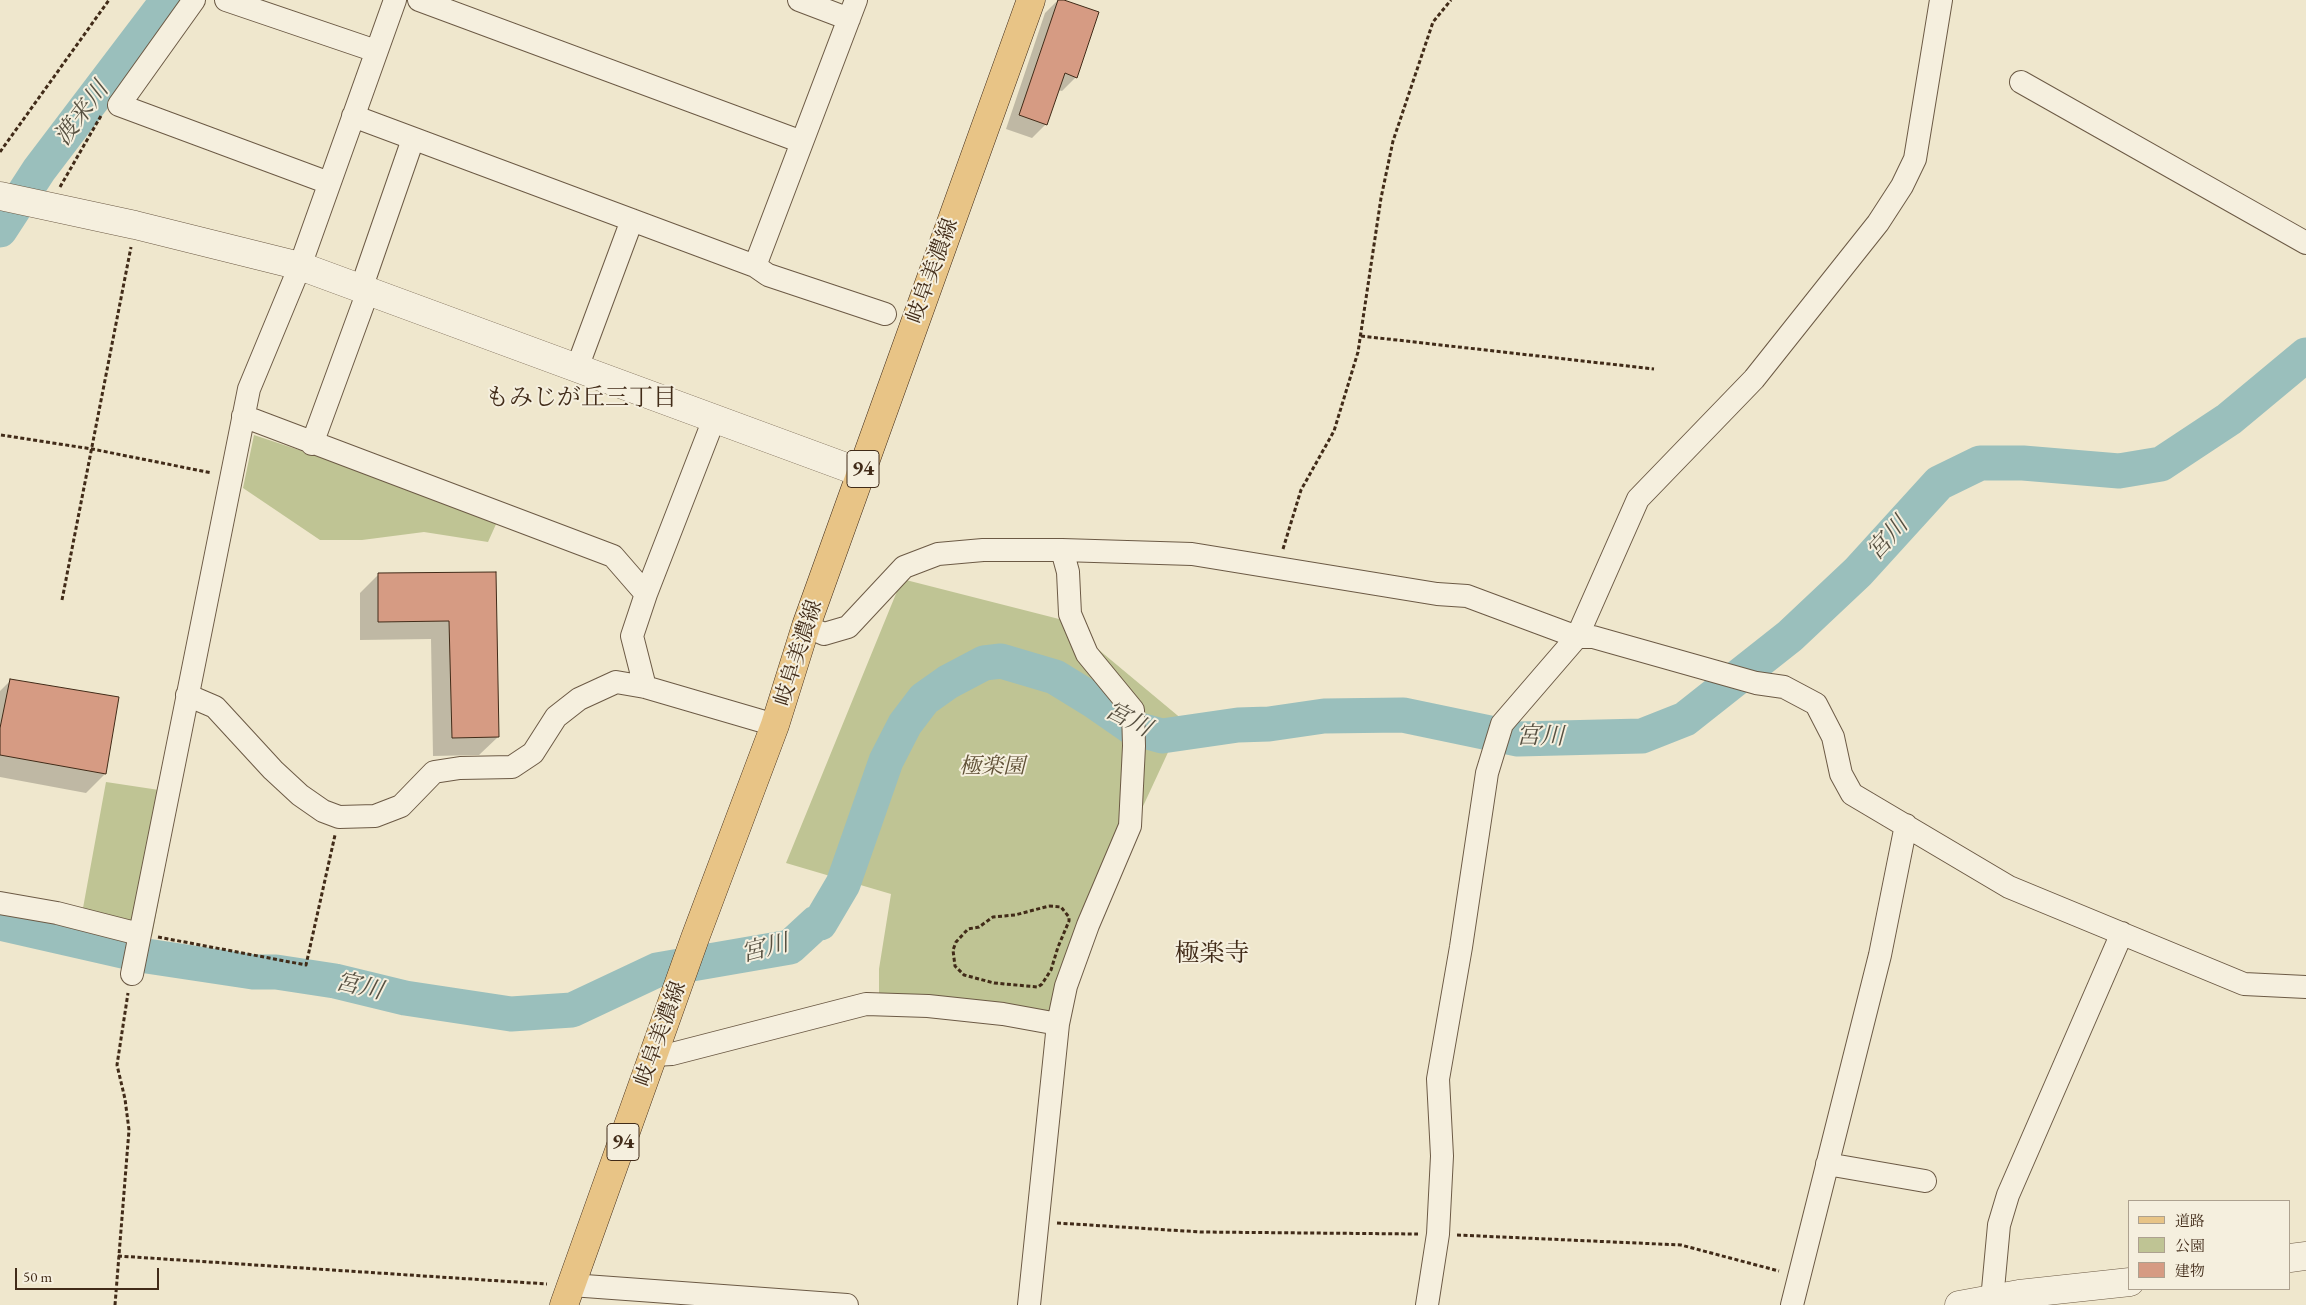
<!DOCTYPE html>
<html>
<head>
<meta charset="utf-8">
<style>
  body { margin:0 }
  #map { position:relative; width:2306px; height:1305px; overflow:hidden; background:#efe7cd; font-family:"EB Garamond","Noto Serif JP",serif }
  canvas { display:block }
  .legend { position:absolute; left:2128px; top:1200px; width:162px; height:90px; box-sizing:border-box; background:#f5efde; border:1px solid #ada18f; margin:0; padding:6px 9px; list-style:none; font-size:15px; color:#412b18 }
  .legend li { display:flex; align-items:center; gap:10px; height:25px }
  .legend b { width:25px; border:1px solid #ada18f }
  .scale { position:absolute; left:15px; top:1268px; width:144px; height:22px; box-sizing:border-box; border:2px solid #412b18; border-top:0; padding-left:6px; font-size:15px; line-height:18px; white-space:nowrap; color:#412b18; -webkit-text-stroke:4px #f5efde; paint-order:stroke }
</style>
</head>
<body>
<div id="map">
<canvas width="2306" height="1305"></canvas>
<ul class="legend">
<li><b style="height:6px;background:#e8c486"></b>道路</li>
<li><b style="height:14px;background:#bfc494"></b>公園</li>
<li><b style="height:14px;background:#d69b83"></b>建物</li>
</ul>
<div class="scale">50 m</div>
</div>
<script>
const ctx = document.querySelector('canvas').getContext('2d');
ctx.lineJoin = 'round';
function paint(path, color) {
  ctx.fillStyle = color;
  ctx.fill(path, 'evenodd');
}
function toPath(rows) {
  const path = new Path2D();
  for (const r of rows) {
    path.moveTo(r[0], r[1]);
    for (let i = 2; i < r.length; i += 2) path.lineTo(r[i], r[i + 1]);
  }
  return path;
}
function stroke(path, color, width, dash) {
  ctx.strokeStyle = color;
  ctx.lineWidth = width;
  ctx.lineCap = dash ? 'butt' : 'round';
  ctx.setLineDash(dash || []);
  ctx.stroke(path);
}
function label(font, color, halo, rows, align = 'center') {
  ctx.font = font + ' "EB Garamond","Noto Serif JP",serif';
  ctx.lineWidth = 4;
  ctx.setLineDash([]);
  ctx.textBaseline = 'middle';
  ctx.strokeStyle = halo;
  ctx.fillStyle = color;
  for (const [text, x, y, turn = 0] of rows) {
    ctx.save();
    ctx.translate(x, y);
    ctx.rotate((+turn || 0) * Math.PI / 180);
    ctx.textAlign = isNaN(turn) ? turn : align;
    if (halo) ctx.strokeText(text, 0, 0);
    ctx.fillText(text, 0, 0);
    ctx.restore();
  }
}
paint(toPath([
  [254,435,332,461,497,522,488,542,424,532,362,540,320,540,243,488],
  [902,579,1063,620,1183,720,1088,925,1058,1024,879,1006,879,969,891,894,786,863],
  [106,782,179,793,152,936,81,919]
]), '#bfc494');
paint(toPath([
  [1058,0,1061,0,1076,77,1062,91,1058,90,1046,124,1032,138,1006,129,1045,13],
  [495,573,498,737,479,755,433,756,431,639,360,640,360,593,379,574],
  [10,681,105,774,86,793,0,777,0,691]
]), '#0003');
stroke(toPath([
  [0,230,39,170,168,0],
  [0,923,140,955,253,972,276,972,335,981,405,998,511,1014,572,1010,657,970,790,947,816,923,820,923,843,884,886,761,905,724,924,699,948,682,984,663,1001,661,1055,677,1094,701,1133,728,1162,736,1238,725,1269,724,1324,716,1403,715,1518,739,1642,736,1685,719,1790,636,1858,572,1939,483,1980,463,2023,463,2119,471,2161,464,2229,419,2306,355]
]), '#9abfbc', 35);
const building = toPath([
  [1058,0,1064,0,1099,12,1077,78,1065,73,1047,125,1019,115,1058,0],
  [496,572,499,737,452,738,449,621,378,622,378,573,496,572],
  [10,679,119,697,106,774,0,755,0,728,10,679]
]);
paint(building, '#d69b83');
stroke(building, '#412b18', 1);
const minor = toPath([
  [194,0,119,105,329,183],
  [226,0,376,51],
  [419,0,802,142],
  [799,0,849,19],
  [2021,82,2306,243],
  [353,116,755,266,768,275,885,314],
  [755,266,856,0],
  [361,289,413,139],
  [577,368,632,220],
  [243,416,613,556,646,594],
  [312,444,368,291],
  [806,626,824,634,848,627,904,567,938,554,983,550,1062,550,1192,554,1437,594,1467,596,1577,637,1593,637,1756,683,1784,687,1816,704,1833,737,1841,774,1852,794,2009,887,2244,984,2306,987],
  [645,687,632,636,646,594,714,419],
  [187,695,215,707,273,770,300,795,323,811,339,817,375,816,401,806,434,772,460,768,512,767,533,753,556,717,579,699,616,682,645,687,775,725],
  [0,903,57,913,139,934],
  [132,974,249,389,300,266,395,0],
  [654,1055,672,1054,866,1004,928,1006,1003,1014,1058,1024],
  [1827,1164,1925,1181],
  [571,1285,847,1305],
  [1992,1300,1999,1225,2008,1195,2122,933],
  [1029,1305,1058,1024,1066,986,1088,925,1130,826,1134,746,1133,710,1087,654,1070,614,1068,572,1062,550],
  [1427,1305,1438,1234,1442,1156,1438,1079,1461,947,1487,773,1502,724,1577,637,1638,499,1754,379,1878,223,1902,186,1915,159,1941,0],
  [1792,1305,1880,955,1906,825]
]);
const tertiary = toPath([
  [0,196,135,225,300,266,862,473],
  [2290,1258,2306,1256],
  [1959,1305,2019,1294,2130,1282]
]);
const primary = toPath([
  [564,1305,695,938,775,725,806,626,1031,0]
]);
stroke(minor, '#6c5a45', 24);
stroke(tertiary, '#6c5a45', 29);
stroke(primary, '#412b18', 29);
stroke(toPath([
  [0,152,109,0],
  [60,187,102,114],
  [1361,336,1654,369],
  [1,435,92,449,212,473],
  [1283,549,1301,490,1334,431,1358,352,1381,198,1393,141,1433,22,1451,0],
  [62,600,131,247],
  [1049,906,1061,907,1069,917,1069,921,1058,947,1051,970,1042,984,1038,987,994,983,964,975,955,966,953,950,956,942,968,929,979,927,993,917,1015,915,1049,906],
  [158,937,306,965,335,835],
  [1057,1223,1201,1232,1418,1234],
  [1457,1235,1681,1245,1779,1271],
  [118,1256,547,1284],
  [115,1305,129,1130,125,1099,117,1065,128,993]
]), '#412b18', 3, [4, 2.5]);
stroke(minor, '#f5efde', 22);
stroke(tertiary, '#f5efde', 28);
stroke(primary, '#e8c486', 28);
for (const [x, y, w] of [
  [863,469,32],
  [623,1142,32]
]) {
  const box = new Path2D();
  box.roundRect(x - w / 2, y - 18.5, w, 37, 4);
  ctx.fillStyle = '#f5efde';
  ctx.fill(box);
  stroke(box, '#412b18', 1);
}
label('bold 21px', '#412b18', null, [
  ["94",863,469],
  ["94",623,1142]
]);
label('22px', '#412b18', '#f5efde', [
  ["岐阜美濃線",933,271,-70],
  ["岐阜美濃線",799,653,-72],
  ["岐阜美濃線",661,1034,-70]
]);
label('italic 22px', '#605137', '#f5efde', [
  ["極楽園",992,767]
]);
label('italic 24px', '#575041', '#f5efde', [
  ["渡来川",82,114,-53],
  ["宮川",1888,539,-48],
  ["宮川",1128,720,27],
  ["宮川",1540,737,1],
  ["宮川",765,949,-14],
  ["宮川",359,987,13]
]);
label('24px', '#412b18', '#f5efde', [
  ["もみじが丘三丁目",581,398]
]);
label('25px', '#412b18', '#f5efde', [
  ["極楽寺",1212,954]
]);
</script>
</body>
</html>
